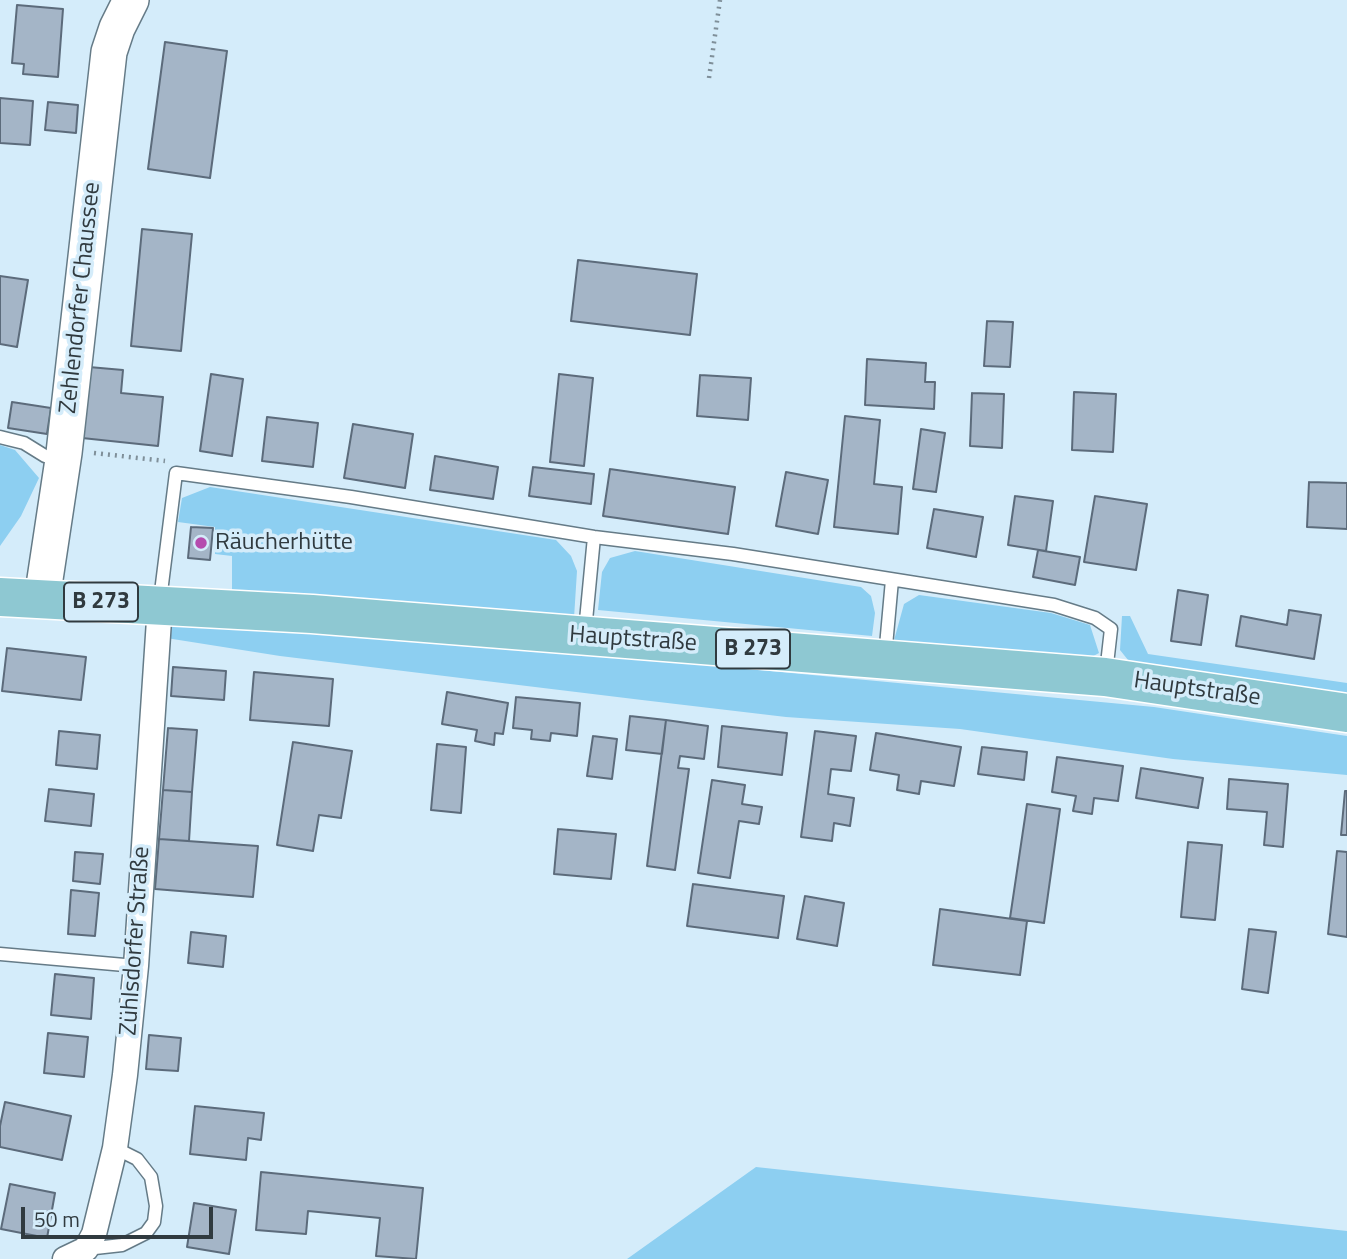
<!DOCTYPE html>
<html>
<head>
<meta charset="utf-8">
<style>
  body { margin:0 }
  #map { position:relative; width:1347px; height:1259px; overflow:hidden; background:#d4ecfa; font-family:"Titillium Web",sans-serif }
  canvas { display:block }
  .scale { position:absolute; left:21px; top:1207px; width:192px; height:32px; box-sizing:border-box; border:4px solid #303a3f; border-top:0; padding-left:9px; font-size:21px; line-height:24px; white-space:nowrap; color:#303a3f; -webkit-text-stroke:5px #d4ecfa; paint-order:stroke }
</style>
</head>
<body>
<div id="map">
<canvas width="1347" height="1259"></canvas>
<div class="scale">50 m</div>
</div>
<script>
const ctx = document.querySelector('canvas').getContext('2d');
ctx.lineJoin = 'round';
function paint(path, color) {
  ctx.fillStyle = color;
  ctx.fill(path, 'evenodd');
}
function toPath(rows) {
  const path = new Path2D();
  for (const r of rows) {
    path.moveTo(r[0], r[1]);
    for (let i = 2; i < r.length; i += 2) path.lineTo(r[i], r[i + 1]);
  }
  return path;
}
function stroke(path, color, width, dash) {
  ctx.strokeStyle = color;
  ctx.lineWidth = width;
  ctx.lineCap = dash ? 'butt' : 'round';
  ctx.setLineDash(dash || []);
  ctx.stroke(path);
}
function label(font, color, halo, rows, align = 'center') {
  ctx.font = font + ' "Titillium Web",sans-serif';
  ctx.lineWidth = 7;
  ctx.setLineDash([]);
  ctx.textBaseline = 'middle';
  ctx.strokeStyle = halo;
  ctx.fillStyle = color;
  for (const [text, x, y, turn = 0] of rows) {
    ctx.save();
    ctx.translate(x, y);
    ctx.rotate((+turn || 0) * Math.PI / 180);
    ctx.textAlign = isNaN(turn) ? turn : align;
    if (halo) ctx.strokeText(text, 0, 0);
    ctx.fillText(text, 0, 0);
    ctx.restore();
  }
}
paint(toPath([
  [0,445,15,450,39,478,21,516,0,546],
  [210,487,556,540,571,556,577,571,574,618,232,590,232,556,215,554,215,527,178,522,182,498],
  [635,551,861,587,871,596,875,613,872,636,598,610,602,572,610,558],
  [919,595,1051,613,1090,625,1099,653,1086,660,893,644,904,604],
  [1122,616,1130,616,1148,654,1347,683,1347,699,1132,665,1120,650],
  [215,619,1154,707,1347,736,1347,775,1173,759,960,729,786,717,642,700,280,656,160,637,166,626],
  [756,1167,1347,1231,1347,1259,627,1259]
]), '#8dcff1');
const building = toPath([
  [17,5,63,9,58,77,23,74,24,64,12,63,17,5],
  [165,42,227,51,210,178,148,169,165,42],
  [0,98,33,101,30,145,0,143,0,98],
  [48,102,78,105,76,133,45,130,48,102],
  [142,229,192,234,181,351,131,346,142,229],
  [578,260,697,274,690,335,571,321,578,260],
  [0,276,28,280,17,347,0,344,0,276],
  [987,321,1013,322,1010,367,984,366,987,321],
  [867,359,926,363,925,382,935,382,934,409,865,405,867,359],
  [89,367,123,370,121,393,163,397,158,446,82,438,89,367],
  [211,374,243,379,232,456,200,451,211,374],
  [559,374,593,378,584,466,550,462,559,374],
  [700,375,751,378,748,420,697,416,700,375],
  [1074,392,1116,394,1113,452,1072,450,1074,392],
  [972,393,1004,394,1002,448,970,446,972,393],
  [12,402,51,408,47,434,8,428,12,402],
  [845,416,880,420,874,484,902,487,898,534,834,527,845,416],
  [267,417,318,423,313,467,262,461,267,417],
  [353,424,413,434,405,488,344,478,353,424],
  [921,429,945,433,936,492,913,489,921,429],
  [435,456,498,467,493,499,430,490,435,456],
  [533,467,594,474,591,504,529,496,533,467],
  [610,469,735,487,728,534,603,516,610,469],
  [786,472,828,480,818,534,776,526,786,472],
  [1309,482,1347,483,1347,529,1307,527,1309,482],
  [1015,496,1053,501,1046,551,1008,545,1015,496],
  [1095,496,1147,504,1136,570,1084,562,1095,496],
  [934,509,983,517,976,557,927,548,934,509],
  [191,527,213,528,210,560,188,558,191,527],
  [1038,550,1080,557,1075,585,1033,577,1038,550],
  [1178,590,1208,595,1201,645,1171,641,1178,590],
  [1289,610,1321,615,1314,659,1236,646,1241,616,1287,625,1289,610],
  [7,648,86,657,81,700,2,691,7,648],
  [173,667,226,671,224,700,171,696,173,667],
  [254,672,333,679,329,726,250,720,254,672],
  [447,692,508,703,503,734,495,733,494,745,475,741,477,730,442,724,447,692],
  [516,697,580,703,577,736,551,733,550,741,531,739,532,730,513,728,516,697],
  [630,716,666,720,662,754,626,750,630,716],
  [666,720,708,726,704,759,680,756,678,768,689,769,675,870,647,866,666,720],
  [722,726,787,733,782,775,718,767,722,726],
  [168,728,197,730,192,792,163,790,168,728],
  [59,731,100,735,97,769,56,765,59,731],
  [815,731,856,736,851,771,831,769,828,794,854,798,850,826,834,823,832,841,801,837,815,731],
  [876,733,961,747,954,786,921,781,919,794,897,790,899,775,870,770,876,733],
  [593,736,617,739,612,779,587,776,593,736],
  [293,742,352,751,341,818,319,815,313,851,277,845,293,742],
  [437,744,466,747,461,813,431,810,437,744],
  [982,747,1027,752,1024,780,978,774,982,747],
  [1057,757,1123,766,1118,801,1094,798,1092,814,1073,811,1076,796,1052,792,1057,757],
  [1141,768,1203,778,1198,808,1136,798,1141,768],
  [1229,779,1288,784,1283,847,1264,845,1267,812,1227,809,1229,779],
  [712,780,745,785,742,804,762,807,759,824,739,821,730,878,698,873,712,780],
  [49,789,94,794,91,826,45,821,49,789],
  [163,790,192,792,189,841,159,839,163,790],
  [1345,791,1347,791,1347,835,1341,835,1345,791],
  [1027,804,1060,809,1044,923,1010,918,1027,804],
  [558,829,616,834,611,879,554,874,558,829],
  [159,839,258,846,253,897,155,889,159,839],
  [1188,842,1222,845,1215,920,1181,917,1188,842],
  [1337,851,1347,852,1347,937,1328,934,1337,851],
  [75,852,103,854,100,884,73,881,75,852],
  [693,884,784,896,778,938,687,926,693,884],
  [71,890,99,893,95,936,68,934,71,890],
  [805,896,844,903,837,946,797,939,805,896],
  [940,909,1027,921,1020,975,933,965,940,909],
  [1249,929,1276,932,1268,993,1242,989,1249,929],
  [191,932,226,936,223,967,188,963,191,932],
  [55,974,94,978,91,1019,51,1015,55,974],
  [48,1033,88,1037,84,1077,44,1073,48,1033],
  [149,1035,181,1038,178,1071,146,1069,149,1035],
  [5,1102,71,1116,62,1160,0,1147,0,1126,5,1102],
  [195,1106,264,1113,261,1140,248,1138,246,1160,190,1154,195,1106],
  [261,1172,423,1188,416,1259,376,1256,380,1218,308,1211,306,1234,256,1230,261,1172],
  [10,1184,55,1193,47,1238,1,1229,10,1184],
  [194,1203,236,1210,229,1254,187,1247,194,1203]
]);
paint(building, '#a4b5c7');
stroke(building, '#5c6b7b', 2);
const lane = toPath([
  [0,437,24,443,45,456,63,458],
  [160,600,176,473,351,497,594,537,733,554,1054,605,1095,618,1111,629,1106,673],
  [585,631,594,537],
  [885,657,892,580],
  [0,954,136,966],
  [86,1249,122,1245,146,1233,154,1222,156,1206,151,1177,137,1159,115,1148]
]);
const street = toPath([
  [65,1259,86,1249,94,1234,115,1148,125,1075,136,966,160,605]
]);
const secondary = toPath([
  [42,599,64,453,109,52,117,28,131,0]
]);
const primary = toPath([
  [0,597,312,614,1105,677,1347,713]
]);
stroke(lane, '#657b87', 15);
stroke(street, '#657b87', 27);
stroke(secondary, '#657b87', 38);
stroke(primary, '#fff', 41);
stroke(toPath([
  [709,78,720,0],
  [94,453,165,461]
]), '#7f8f99', 4.5, [2, 5]);
stroke(lane, '#fff', 12);
stroke(street, '#fff', 24);
stroke(secondary, '#fff', 35);
stroke(primary, '#8ec8d2', 38);
for (const [x, y, r, color] of [
  [201,543,7,"#b54cae"]
]) {
  const dot = new Path2D();
  dot.arc(x, y, r, 0, 2 * Math.PI);
  ctx.fillStyle = color;
  ctx.fill(dot);
  stroke(dot, '#d4ecfa', 2.5);
}
for (const [x, y, w] of [
  [101,602,74],
  [753,649,74]
]) {
  const box = new Path2D();
  box.roundRect(x - w / 2, y - 19.5, w, 39, 5);
  ctx.fillStyle = '#d4ecfa';
  ctx.fill(box);
  stroke(box, '#303a3f', 2);
}
label('bold 23px', '#303a3f', null, [
  ["B 273",101,602],
  ["B 273",753,649]
]);
label('24px', '#303a3f', '#d4ecfa', [
  ["Zehlendorfer Chaussee",81,298,-84],
  ["Hauptstraße",633,640,4],
  ["Hauptstraße",1197,690,8],
  ["Zühlsdorfer Straße",136,941,-86]
]);
label('24px', '#303a3f', '#d4ecfa', [
  ["Räucherhütte",215,543]
], 'left');
</script>
</body>
</html>
